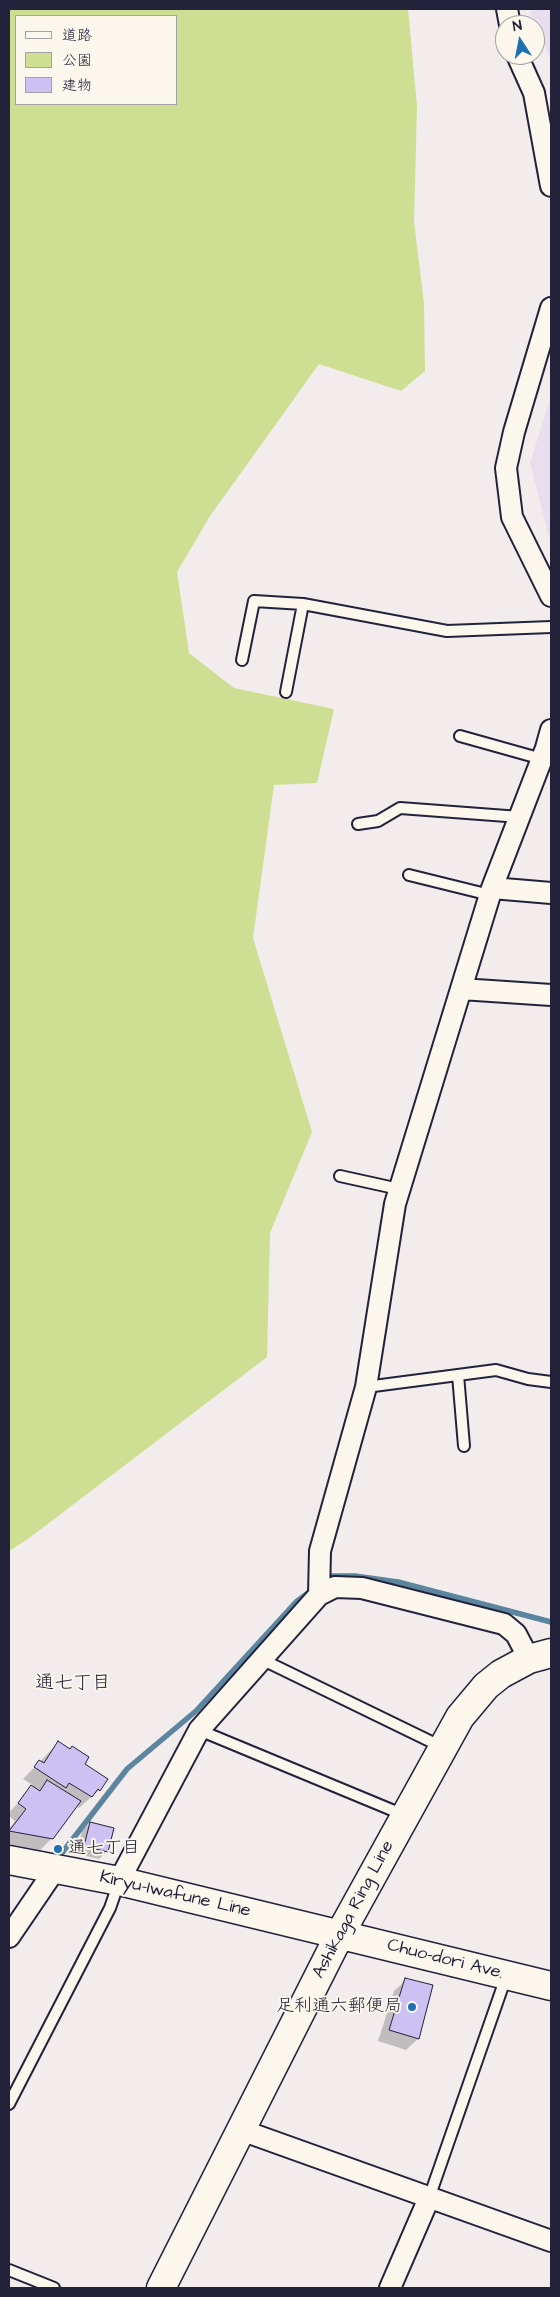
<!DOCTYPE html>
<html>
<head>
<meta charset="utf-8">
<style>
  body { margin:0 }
  #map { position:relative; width:560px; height:2297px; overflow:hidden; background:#f2eced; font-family:"Architects Daughter","Klee One",sans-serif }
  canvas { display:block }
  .frame { position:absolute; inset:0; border:10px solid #22223b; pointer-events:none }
  .legend { position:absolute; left:15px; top:15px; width:162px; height:90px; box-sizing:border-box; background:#fbf7ec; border:1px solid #a4a2a5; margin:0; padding:6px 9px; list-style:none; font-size:15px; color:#22223b }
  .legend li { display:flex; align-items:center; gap:10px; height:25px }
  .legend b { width:25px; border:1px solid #a4a2a5 }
  .north { position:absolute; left:495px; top:15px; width:50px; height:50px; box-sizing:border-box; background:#fbf7ec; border:1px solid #a4a2a5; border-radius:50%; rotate:349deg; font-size:14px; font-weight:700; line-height:20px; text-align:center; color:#22223b }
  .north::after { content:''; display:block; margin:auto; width:18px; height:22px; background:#1f6fb2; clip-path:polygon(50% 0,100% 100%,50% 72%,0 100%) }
</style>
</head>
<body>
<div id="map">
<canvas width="560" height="2297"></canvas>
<div class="frame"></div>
<ul class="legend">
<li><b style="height:6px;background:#fbf7ec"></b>道路</li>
<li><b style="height:14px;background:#cedf93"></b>公園</li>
<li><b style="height:14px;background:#cdc0f2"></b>建物</li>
</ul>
<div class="north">N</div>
</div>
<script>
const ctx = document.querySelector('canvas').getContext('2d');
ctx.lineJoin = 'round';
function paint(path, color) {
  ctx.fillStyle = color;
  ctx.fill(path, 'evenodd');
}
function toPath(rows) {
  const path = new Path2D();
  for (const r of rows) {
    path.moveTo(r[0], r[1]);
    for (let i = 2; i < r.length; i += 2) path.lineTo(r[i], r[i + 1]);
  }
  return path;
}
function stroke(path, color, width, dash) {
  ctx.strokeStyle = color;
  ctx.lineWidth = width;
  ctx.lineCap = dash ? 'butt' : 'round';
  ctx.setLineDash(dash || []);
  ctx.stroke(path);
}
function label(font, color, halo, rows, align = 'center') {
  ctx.font = font + ' "Architects Daughter","Klee One",sans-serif';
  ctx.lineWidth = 4;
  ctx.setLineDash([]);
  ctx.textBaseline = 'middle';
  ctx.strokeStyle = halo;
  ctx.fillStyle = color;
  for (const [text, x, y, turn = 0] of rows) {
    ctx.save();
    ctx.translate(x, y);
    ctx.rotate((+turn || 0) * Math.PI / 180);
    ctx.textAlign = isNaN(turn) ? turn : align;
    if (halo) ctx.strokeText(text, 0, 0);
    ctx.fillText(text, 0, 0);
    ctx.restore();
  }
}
paint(toPath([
  [530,9,551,9,551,60,531,16],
  [551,396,551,545,530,463]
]), '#e7dfee');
paint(toPath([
  [9,9,408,9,417,106,414,222,424,303,425,371,401,391,319,364,210,516,177,572,189,653,234,688,334,709,317,783,274,785,253,938,312,1132,270,1233,267,1357,28,1539,9,1551],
  [16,16,176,16,176,104,16,104]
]), '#cedf93');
paint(toPath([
  [58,1743,83,1764,99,1790,79,1808,76,1806,52,1838,40,1850,9,1844,9,1829,15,1821,9,1816,9,1813,33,1785,23,1779],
  [90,1823,107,1851,99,1859,77,1854,79,1846,103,1852,103,1850,79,1844,82,1831],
  [406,1980,432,1986,418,2039,406,2050,378,2041,394,1991]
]), '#0003');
stroke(toPath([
  [325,1579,329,1576,355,1576,398,1582,551,1622],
  [55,1862,127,1769,196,1711,296,1602,312,1590]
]), '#5c85a0', 5.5);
const building = toPath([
  [58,1741,70,1749,72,1746,89,1757,85,1764,108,1779,100,1791,98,1789,92,1797,69,1783,66,1788,34,1767,39,1760,44,1763,58,1741],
  [47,1780,81,1801,53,1839,9,1831,26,1809,18,1803,31,1785,40,1791,47,1780],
  [90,1822,114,1828,108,1852,84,1846,90,1822],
  [405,1978,433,1985,419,2039,389,2030,405,1978]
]);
paint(building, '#cdc0f2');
stroke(building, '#22223b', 1);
const lane = toPath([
  [242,660,254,601,303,604,447,631,551,627],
  [286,692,303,604],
  [460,736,542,759],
  [358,824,378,821,400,808,520,817],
  [409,875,490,895],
  [340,1176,399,1189],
  [458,1375,464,1446],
  [366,1387,496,1370,528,1379,551,1382],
  [261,1659,442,1747],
  [199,1730,404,1815],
  [9,2104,110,1908,119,1882],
  [429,2198,506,1977],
  [9,2270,54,2288]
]);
const street = toPath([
  [507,9,510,25],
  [517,55,534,93,551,186],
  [551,308,514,432,506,468,512,517,551,596],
  [492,888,551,893],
  [461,989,551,995],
  [319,1595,320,1551,366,1387,395,1204,492,888,546,748,551,730],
  [119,1881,199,1730,319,1595,335,1587,362,1588,504,1624,516,1634,529,1659],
  [9,1937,56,1868],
  [241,2130,551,2241],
  [390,2288,429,2198]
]);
const primary = toPath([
  [9,1860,119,1881,551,1986],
  [161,2288,340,1934,460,1717,486,1686,501,1674,529,1659,551,1653]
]);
stroke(lane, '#22223b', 14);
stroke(street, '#22223b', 24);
stroke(primary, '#22223b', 31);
stroke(lane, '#fbf7ec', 10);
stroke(street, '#fbf7ec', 20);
stroke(primary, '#fbf7ec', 28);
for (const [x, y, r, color] of [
  [58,1849,5,"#1f6fb2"],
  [412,2007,5,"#1f6fb2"]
]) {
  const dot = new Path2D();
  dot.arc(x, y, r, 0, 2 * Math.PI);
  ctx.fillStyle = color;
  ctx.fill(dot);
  stroke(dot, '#fbf7ec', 2);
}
label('18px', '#22223b', '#fbf7ec', [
  ["通七丁目",68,1849],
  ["足利通六郵便局",402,2007,"right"]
], 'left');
label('18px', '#22223b', '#fbf7ec', [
  ["Kiryu-Iwafune Line",175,1895,13],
  ["Ashikaga Ring Line",354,1910,-62],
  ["Chuo-dori Ave.",445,1960,14]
]);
label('19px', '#22223b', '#fbf7ec', [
  ["通七丁目",73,1684]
]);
</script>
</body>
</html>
